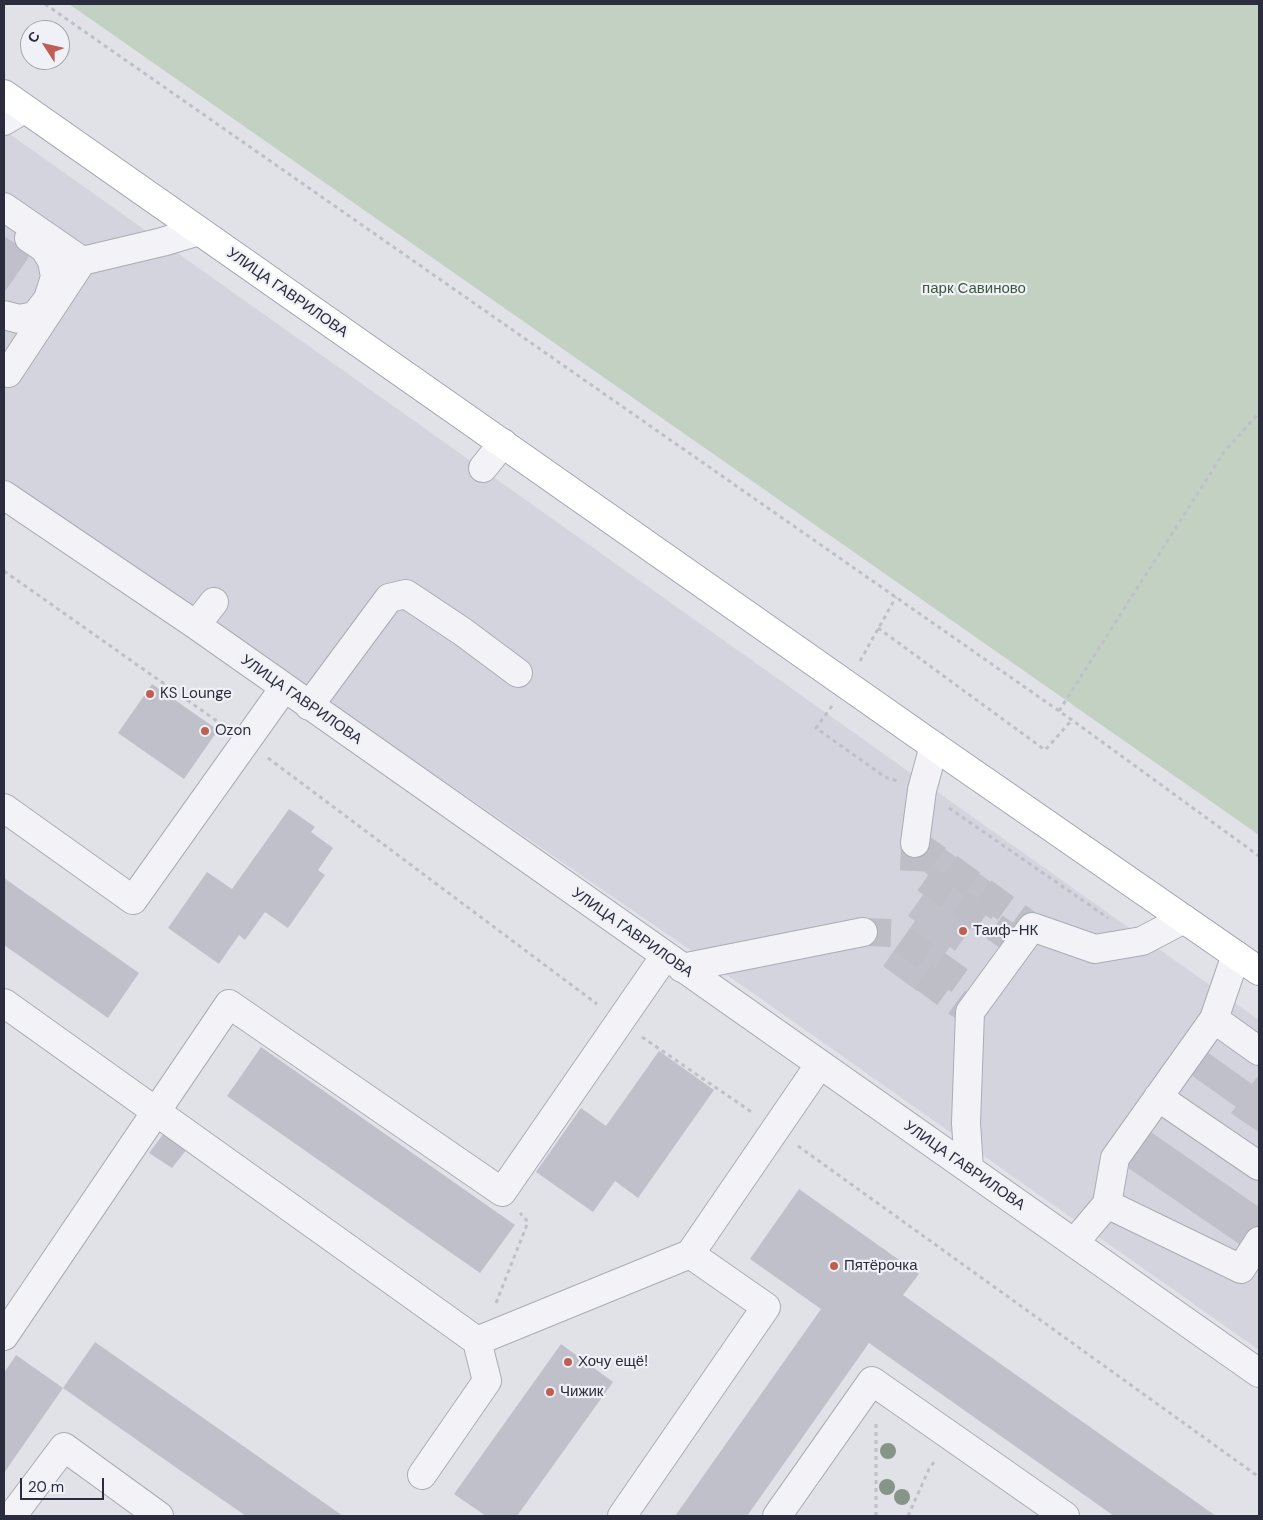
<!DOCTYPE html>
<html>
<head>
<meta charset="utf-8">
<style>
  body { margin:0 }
  #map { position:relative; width:1263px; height:1520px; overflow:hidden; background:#e1e2e8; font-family:"DM Sans",sans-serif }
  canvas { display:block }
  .frame { position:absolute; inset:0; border:5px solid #2b2d3e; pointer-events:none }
  .north { position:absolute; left:20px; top:20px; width:50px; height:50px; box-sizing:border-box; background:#f0f1f6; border:1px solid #a1a3ac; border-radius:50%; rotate:305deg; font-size:14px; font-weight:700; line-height:20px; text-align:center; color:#2b2d3e }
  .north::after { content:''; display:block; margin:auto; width:18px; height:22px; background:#bf5f53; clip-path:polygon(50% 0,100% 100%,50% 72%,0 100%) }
  .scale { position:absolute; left:20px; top:1478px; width:84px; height:22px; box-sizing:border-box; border:2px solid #2b2d3e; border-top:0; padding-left:6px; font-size:15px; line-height:18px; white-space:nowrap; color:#2b2d3e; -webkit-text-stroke:4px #f0f1f6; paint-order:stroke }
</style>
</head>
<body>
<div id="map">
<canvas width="1263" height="1520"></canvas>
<div class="frame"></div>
<div class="north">С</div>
<div class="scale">20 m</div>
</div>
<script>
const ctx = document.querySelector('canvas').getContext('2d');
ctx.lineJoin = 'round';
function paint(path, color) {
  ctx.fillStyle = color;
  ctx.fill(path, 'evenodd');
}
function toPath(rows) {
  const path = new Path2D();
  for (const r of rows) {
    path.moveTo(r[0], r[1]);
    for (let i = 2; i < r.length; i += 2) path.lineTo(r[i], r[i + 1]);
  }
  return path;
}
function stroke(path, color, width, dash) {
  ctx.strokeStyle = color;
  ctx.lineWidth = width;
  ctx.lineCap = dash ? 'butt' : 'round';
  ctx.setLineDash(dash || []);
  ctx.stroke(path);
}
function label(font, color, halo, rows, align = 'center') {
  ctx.font = font + ' "DM Sans",sans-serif';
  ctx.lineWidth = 4.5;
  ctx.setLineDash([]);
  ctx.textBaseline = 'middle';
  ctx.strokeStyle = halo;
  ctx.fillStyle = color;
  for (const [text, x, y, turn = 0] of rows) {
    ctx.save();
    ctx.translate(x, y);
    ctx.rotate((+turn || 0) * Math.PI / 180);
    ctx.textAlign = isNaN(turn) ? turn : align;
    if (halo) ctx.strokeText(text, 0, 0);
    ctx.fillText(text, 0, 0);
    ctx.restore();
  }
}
paint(toPath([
  [4,130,1259,1020,1259,1350,750,991,4,479]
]), '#d3d4dd');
paint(toPath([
  [69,4,1259,4,1259,835]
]), '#c3d1c3');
paint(toPath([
  [4,236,31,254,4,293],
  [152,684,218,730,184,779,118,733],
  [289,809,315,827,311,832,333,848,318,870,325,875,288,928,265,912,245,940,239,935,219,964,168,928,207,872,232,889],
  [942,847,1009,895,991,919,974,907,964,920,972,926,955,951,950,947,917,991,883,966,915,921,908,916,925,892,932,897,942,885,924,872],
  [4,878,139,973,108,1018,4,945],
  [261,1047,515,1225,480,1273,227,1096],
  [1200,1047,1252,1084,1257,1077,1259,1079,1259,1127,1257,1131,1231,1113,1236,1107,1184,1070],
  [659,1051,714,1090,638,1198,615,1181,593,1212,536,1172,581,1108,606,1126],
  [1145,1128,1259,1207,1259,1234,1248,1250,1121,1163],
  [164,1133,187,1149,172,1168,149,1153],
  [799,1189,919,1274,903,1295,1216,1516,1114,1516,869,1343,747,1516,675,1516,821,1309,750,1259],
  [95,1342,343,1516,246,1516,181,1471,63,1388],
  [561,1344,613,1382,517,1516,486,1516,454,1494],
  [16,1355,63,1388,4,1473,4,1373]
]), '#bfc0ca');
stroke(toPath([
  [915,843,914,871,1019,944],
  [915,843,1032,927],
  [863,932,893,933,981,996],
  [923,977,970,1012]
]), '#bdbec6', 28, [28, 14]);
const minor = toPath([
  [4,121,24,109],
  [4,207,82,261,8,373,4,370],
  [82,261,162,242,199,231],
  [4,315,19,319,35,316,48,299,55,277,52,261,44,248,29,238],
  [483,468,503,443],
  [4,495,196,625,1259,1373],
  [196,625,214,602],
  [309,706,389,598,406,594,463,632,518,673],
  [4,808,133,900,284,688],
  [915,843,922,790,934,746],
  [1236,955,1214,1019,1259,1051],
  [682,968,863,932],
  [4,1003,477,1341,690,1254],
  [1158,1097,1259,1166],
  [969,1169,966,1123,970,1012,1032,927,1095,949,1142,941,1184,919],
  [1107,1204,1241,1269,1259,1241],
  [1074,1243,1107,1204,1115,1158,1214,1019],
  [4,1336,229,1004,502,1192,665,956],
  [422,1475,487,1381,477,1341],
  [12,1516,64,1447,159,1516],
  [622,1516,766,1307,690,1254,820,1064],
  [777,1516,872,1381,1065,1516]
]);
const major = toPath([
  [4,94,934,746,1259,971]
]);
stroke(minor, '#aaacb5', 30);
stroke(major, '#a1a4b2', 30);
stroke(toPath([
  [45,4,1072,720,1259,856],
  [4,571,224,726],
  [878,628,1045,750,1072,720],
  [860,661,896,597],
  [832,706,816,728,885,777,897,781],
  [1059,711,1224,452,1259,413],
  [268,758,597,1004],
  [949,808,1108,918],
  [642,1037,753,1113],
  [798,1146,1259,1477],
  [496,1303,528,1222,520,1213],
  [876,1516,876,1424],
  [908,1516,929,1469,936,1459]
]), '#bfc0c7', 3, [4, 4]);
stroke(minor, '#f3f3f7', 28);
stroke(major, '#fff', 28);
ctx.fillStyle = '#859689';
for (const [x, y] of [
  [888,1451],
  [887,1487],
  [902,1497]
]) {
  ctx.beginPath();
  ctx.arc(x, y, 8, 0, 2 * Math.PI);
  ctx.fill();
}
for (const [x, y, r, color] of [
  [150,694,5,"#bf5f53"],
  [205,731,5,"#bf5f53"],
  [963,931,5,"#bf5f53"],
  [834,1266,5,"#bf5f53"],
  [568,1362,5,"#bf5f53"],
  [550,1392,5,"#bf5f53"]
]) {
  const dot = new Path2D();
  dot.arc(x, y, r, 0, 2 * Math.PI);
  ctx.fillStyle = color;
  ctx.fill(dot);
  stroke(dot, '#f0f1f6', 2);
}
label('15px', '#3a583c', '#f0f1f6', [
  ["парк Савиново",974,289]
]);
label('15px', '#2b2d3e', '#f0f1f6', [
  ["УЛИЦА ГАВРИЛОВА",287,293,35],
  ["УЛИЦА ГАВРИЛОВА",301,700,35],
  ["УЛИЦА ГАВРИЛОВА",632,933,35],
  ["УЛИЦА ГАВРИЛОВА",964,1166,35]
]);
label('15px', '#2b2d3e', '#f0f1f6', [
  ["KS Lounge",160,694],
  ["Ozon",215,731],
  ["Таиф-НК",973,931],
  ["Пятёрочка",844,1266],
  ["Хочу ещё!",578,1362],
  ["Чижик",560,1392]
], 'left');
</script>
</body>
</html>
